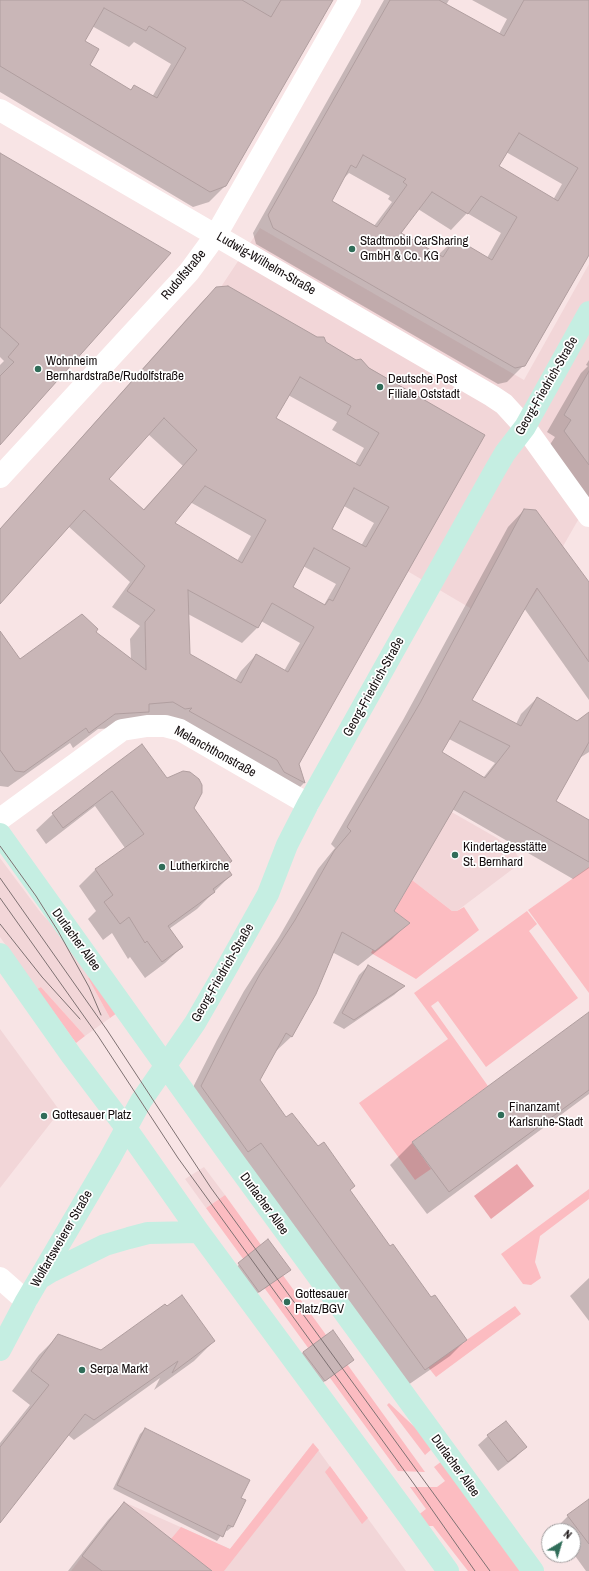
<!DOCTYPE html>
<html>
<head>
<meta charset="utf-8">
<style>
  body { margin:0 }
  #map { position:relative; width:589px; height:1571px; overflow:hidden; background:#f8e4e5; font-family:"Archivo Narrow",sans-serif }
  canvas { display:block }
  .north { position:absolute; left:541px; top:1523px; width:40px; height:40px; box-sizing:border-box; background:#fff; border:1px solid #a19e9f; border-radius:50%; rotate:38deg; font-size:11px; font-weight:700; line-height:16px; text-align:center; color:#140d0e }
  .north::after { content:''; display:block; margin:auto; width:14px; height:18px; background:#306d59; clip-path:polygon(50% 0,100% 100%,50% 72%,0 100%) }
</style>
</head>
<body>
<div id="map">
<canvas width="589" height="1571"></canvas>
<div class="north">N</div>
</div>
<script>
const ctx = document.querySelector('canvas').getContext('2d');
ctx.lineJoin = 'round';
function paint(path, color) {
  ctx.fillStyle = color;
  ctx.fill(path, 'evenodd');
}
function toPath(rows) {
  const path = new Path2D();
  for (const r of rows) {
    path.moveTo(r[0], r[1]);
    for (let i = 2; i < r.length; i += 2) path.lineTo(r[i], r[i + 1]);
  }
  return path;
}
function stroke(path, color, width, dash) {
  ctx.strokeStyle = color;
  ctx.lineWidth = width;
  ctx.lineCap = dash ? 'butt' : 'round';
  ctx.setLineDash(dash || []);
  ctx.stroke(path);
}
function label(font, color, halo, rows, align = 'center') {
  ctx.font = font + ' "Archivo Narrow",sans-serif';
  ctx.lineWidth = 3.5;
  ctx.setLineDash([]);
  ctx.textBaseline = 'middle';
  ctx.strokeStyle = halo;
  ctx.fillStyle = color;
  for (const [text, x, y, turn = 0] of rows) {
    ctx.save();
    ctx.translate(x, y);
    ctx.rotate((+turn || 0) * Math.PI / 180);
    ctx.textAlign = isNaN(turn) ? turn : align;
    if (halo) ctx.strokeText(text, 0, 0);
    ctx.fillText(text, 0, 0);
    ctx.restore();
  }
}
paint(toPath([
  [260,228,524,380,589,264,589,501,539,588,509,631,387,559,446,441,209,305],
  [427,798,497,838,516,853,518,857,513,865,514,868,457,911,452,911,412,880],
  [0,858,41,913,63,936,93,974,88,978,110,1018,85,1036,41,987,37,989,0,937],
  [0,1029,60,1111,0,1188],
  [204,1167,225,1195,206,1208,185,1179],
  [313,1443,406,1571,71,1571,124,1502,230,1549]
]), '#f2d6d8');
paint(toPath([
  [589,867,589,993,528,910],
  [412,880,452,911,457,911,464,907,479,930,416,979,371,953,373,949,410,923,394,911],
  [527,911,537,924,529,931,578,998,486,1067,438,1001,431,1006,488,1086,412,1142,431,1169,415,1180,359,1103,448,1039,414,993],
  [93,974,117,1013,110,1018,88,978],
  [41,987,85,1036,76,1043,37,989],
  [589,1189,589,1199,540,1236,535,1262,541,1278,531,1285,523,1284,501,1254],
  [225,1195,425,1472,398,1471,206,1208],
  [515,1306,521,1314,436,1377,428,1367],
  [389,1403,422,1434,433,1448,425,1455,387,1405],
  [313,1443,319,1450,224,1571,212,1571,171,1539,181,1527,230,1549],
  [442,1461,523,1571,468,1571,433,1526,424,1526,417,1516,426,1509,410,1487,437,1487,445,1481,434,1467],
  [330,1466,368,1518,362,1524,325,1472]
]), '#fcbcc1');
paint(toPath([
  [517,1164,534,1186,491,1219,474,1196]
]), '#eba6ac');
paint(toPath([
  [0,0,331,0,225,186,209,202,193,207,0,92],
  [92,26,129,47,134,42,171,64,152,97,134,86,130,91,88,65,83,41],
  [384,0,449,0,446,5,499,34,507,19,472,0,589,0,589,251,524,365,507,382,498,384,256,244,253,233],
  [506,152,562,184,553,200,497,167],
  [349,173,390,196,388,199,392,202,374,226,330,201,342,180],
  [418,209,451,230,467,213,501,233,487,258,455,239,438,255,400,233],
  [0,154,169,253,0,444,0,365,4,361,0,357],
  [216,288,325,342,483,435,298,763,304,783,289,798,174,727,133,727,98,729,73,748,70,743,8,787,0,786,0,633,20,661,94,632,131,659,130,639,140,626,112,607,130,582,68,526,0,602,0,529,200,304],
  [288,395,337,422,332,430,364,448,355,464,275,418],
  [148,434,183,466,143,510,107,479],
  [190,502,251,536,237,561,173,523],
  [344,506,374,523,361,546,331,529],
  [303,566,336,584,324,605,291,588],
  [188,614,242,643,258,627,261,621,300,643,284,671,256,655,241,671,235,681,189,655],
  [589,360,589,506,547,449,555,437,547,432,581,373,588,366,586,365],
  [524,510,589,583,589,700,524,608,471,700,516,724,521,714,537,698,577,722,589,713,589,752,578,759,554,802,587,821,589,819,589,868,573,879,452,809,393,911,408,923,392,939,358,966,332,952,292,1036,275,1052,258,1080,286,1118,349,1190,390,1248,466,1340,450,1356,408,1385,185,1103,217,1040,244,991,279,937,318,869,335,848,331,844,403,720,508,527],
  [449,739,495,763,483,778,441,753],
  [106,771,166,779,193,808,231,875,197,909,169,929,182,947,165,963,145,978,130,957,128,959,112,933,103,940,88,919,96,911,79,886,95,870,125,848,95,806,46,844,36,830,53,814],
  [368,966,404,986,394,995,344,1029,333,1023,359,975],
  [589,1013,589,1094,427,1214,390,1165,412,1143],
  [268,1240,285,1274,254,1296,234,1269],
  [589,1278,589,1321,570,1296],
  [59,1335,101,1351,214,1341,194,1361,154,1390,160,1378,74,1440,68,1435,0,1522,0,1443,30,1405,12,1391,39,1355],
  [303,1352,353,1360,320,1385,299,1357],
  [145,1429,244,1501,232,1527,227,1531,225,1530,217,1541,113,1489,140,1434],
  [488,1436,525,1447,516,1457,498,1471,478,1445],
  [589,1501,589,1571,586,1571,573,1553,573,1531,553,1531,568,1516],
  [124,1503,211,1571,68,1571,108,1520]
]), '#0003');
const building = toPath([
  [0,0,242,0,271,17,281,0,333,0,226,186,210,192,0,66,0,0],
  [104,8,146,31,149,26,186,48,157,98,134,85,131,90,90,65,99,49,85,41,104,8],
  [390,0,439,0,504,36,524,0,589,0,589,255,525,366,515,368,273,228,268,215,390,0],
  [519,133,578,168,558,201,499,166,519,133],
  [363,155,406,179,403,182,407,185,377,227,332,201,351,165,356,168,363,155],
  [432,192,468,214,481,196,517,217,492,260,455,238,443,257,401,233,432,192],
  [0,153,171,253,0,445,0,376,14,362,8,357,19,344,0,327,0,153],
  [228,286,317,337,324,337,326,342,356,360,361,359,369,368,485,435,299,764,305,783,284,772,277,760,189,711,192,708,185,709,173,702,149,704,149,712,115,714,89,733,86,728,24,772,15,771,0,750,0,631,20,659,82,614,98,629,96,632,146,670,145,622,155,610,127,591,145,566,84,510,0,604,0,529,216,287,228,286],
  [300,377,351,406,347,414,379,433,360,466,276,418,300,377],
  [164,418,197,450,144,510,109,479,164,418],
  [205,486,266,520,242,563,175,523,205,486],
  [354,488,389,507,366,547,332,529,354,488],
  [314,548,350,568,333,601,329,599,325,605,293,587,314,548],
  [188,590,258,628,272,603,314,627,288,672,256,654,241,683,190,654,188,590],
  [589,371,589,465,564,431,571,420,564,415,589,371],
  [524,509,536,510,589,582,589,662,537,588,472,700,521,726,537,697,577,721,589,712,589,742,556,801,589,820,589,862,464,791,394,911,410,923,375,951,342,932,316,994,292,1037,286,1033,260,1080,286,1117,292,1113,318,1146,324,1142,355,1186,350,1190,390,1246,393,1244,431,1297,435,1295,467,1340,425,1370,261,1143,248,1152,201,1086,233,1023,260,974,295,920,334,851,351,831,347,827,420,703,524,509],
  [460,721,510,746,485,778,442,752,460,721],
  [142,744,167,778,183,771,190,772,199,779,202,785,202,793,194,808,232,861,226,866,232,875,213,889,215,892,168,926,183,947,162,962,147,941,145,943,129,917,120,924,104,902,113,895,95,869,144,834,112,791,63,828,52,813,106,771,142,744],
  [368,965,405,986,354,1020,342,1013,368,965],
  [589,1012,589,1090,449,1192,412,1142,589,1012],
  [268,1239,291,1270,259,1292,238,1263,268,1239],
  [182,1295,215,1341,172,1373,178,1361,94,1420,85,1414,0,1523,0,1447,49,1385,31,1371,58,1334,101,1350,165,1304,167,1306,182,1295],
  [333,1330,354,1360,325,1381,303,1352,333,1330],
  [506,1421,527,1447,508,1462,487,1435,506,1421],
  [145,1428,250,1480,241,1498,246,1500,233,1527,228,1525,223,1537,117,1485,145,1428],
  [589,1499,589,1544,567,1515,589,1499],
  [124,1502,212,1571,102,1571,82,1556,124,1502]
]);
paint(building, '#c9b6b7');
stroke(building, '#b09e9f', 1);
stroke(toPath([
  [0,110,492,396,504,404,525,427,589,516],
  [0,477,189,272,216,235,350,0],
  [0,819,122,730,147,726,165,726,180,730,308,804],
  [0,1278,26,1301]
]), '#fff', 22);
stroke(toPath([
  [0,834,225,1149,533,1571],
  [0,954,71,1055,126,1128,199,1232,407,1514,448,1571],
  [39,1279,52,1271,105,1245,129,1238,148,1233,199,1232],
  [0,1350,26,1301,110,1158,141,1101,195,1023,225,971,268,894,287,845,308,804,495,470,505,453,525,427,589,312]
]), '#c5eee2', 22);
stroke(toPath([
  [0,846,36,896,58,931,89,987,101,1015],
  [0,878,107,1030,211,1188,490,1571],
  [0,898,98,1036,178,1158,414,1484,475,1571],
  [0,924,42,977,80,1019]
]), '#7e7172', 1);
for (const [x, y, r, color] of [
  [352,249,4,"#306d59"],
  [38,369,4,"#306d59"],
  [380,387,4,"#306d59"],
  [455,855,4,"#306d59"],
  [162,867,4,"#306d59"],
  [501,1115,4,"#306d59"],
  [44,1116,4,"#306d59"],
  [287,1302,4,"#306d59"],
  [82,1370,4,"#306d59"]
]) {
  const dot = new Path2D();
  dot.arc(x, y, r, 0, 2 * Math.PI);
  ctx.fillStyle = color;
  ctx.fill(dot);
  stroke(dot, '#fff', 1.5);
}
label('13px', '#140d0e', '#fff', [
  ["Stadtmobil CarSharing",360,242],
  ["GmbH & Co. KG",360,257],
  ["Wohnheim",46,362],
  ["Bernhardstraße/Rudolfstraße",46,377],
  ["Deutsche Post",388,380],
  ["Filiale Oststadt",388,395],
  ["Kindertagesstätte",463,848],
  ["St. Bernhard",463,863],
  ["Lutherkirche",170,867],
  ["Finanzamt",509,1108],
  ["Karlsruhe-Stadt",509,1123],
  ["Gottesauer Platz",52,1116],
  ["Gottesauer",295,1295],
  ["Platz/BGV",295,1310],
  ["Serpa Markt",90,1370]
], 'left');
label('13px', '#140d0e', '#fff', [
  ["Ludwig-Wilhelm-Straße",266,264,30],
  ["Rudolfstraße",184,275,-50],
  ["Georg-Friedrich-Straße",547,386,-60],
  ["Georg-Friedrich-Straße",374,687,-61],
  ["Melanchthonstraße",215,752,29],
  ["Durlacher Allee",76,940,54],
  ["Georg-Friedrich-Straße",223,973,-60],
  ["Durlacher Allee",264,1204,54],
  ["Wolfartsweierer Straße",62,1239,-60],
  ["Durlacher Allee",455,1466,54]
]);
</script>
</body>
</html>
